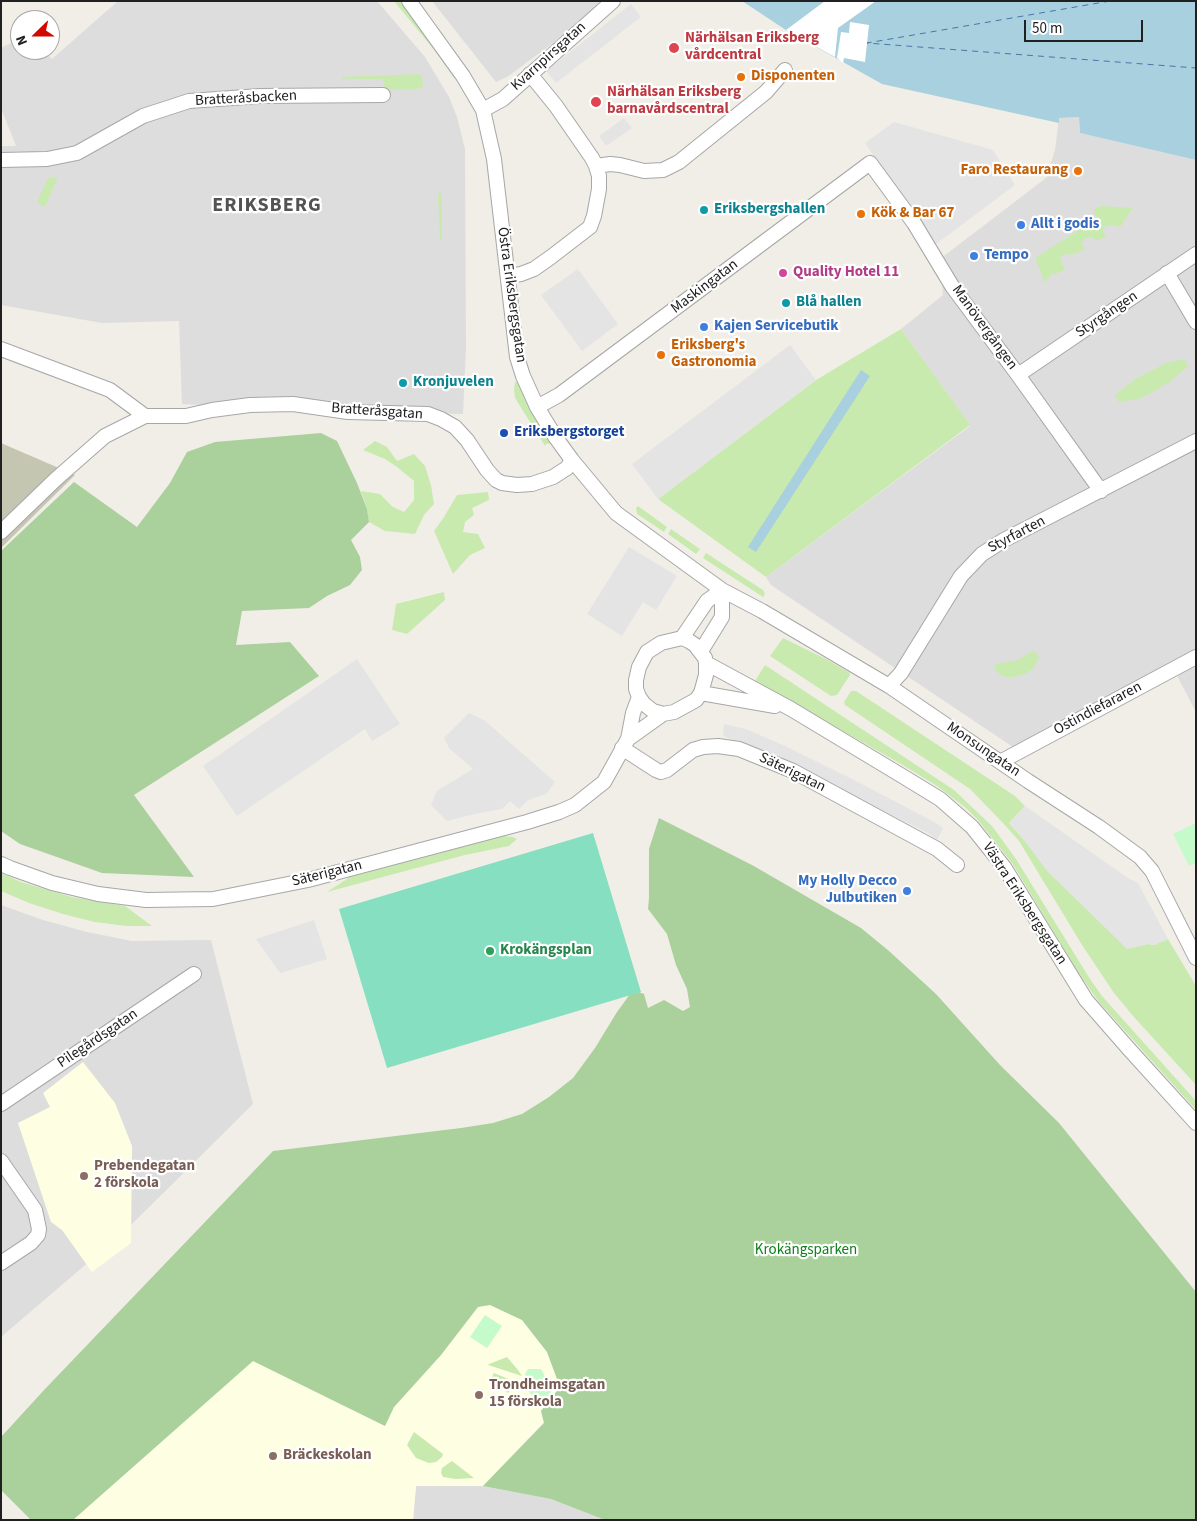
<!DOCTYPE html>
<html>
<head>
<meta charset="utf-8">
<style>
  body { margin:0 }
  #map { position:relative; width:1197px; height:1521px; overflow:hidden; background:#f1eee7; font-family:"Source Sans 3",sans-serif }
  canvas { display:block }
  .frame { position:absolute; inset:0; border:2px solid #202020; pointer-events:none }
  .north { position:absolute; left:10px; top:10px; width:50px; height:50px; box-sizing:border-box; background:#fff; border:1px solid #a6a6a6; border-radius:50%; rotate:248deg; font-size:14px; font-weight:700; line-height:20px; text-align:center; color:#202020 }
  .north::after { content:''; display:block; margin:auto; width:18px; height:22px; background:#d10700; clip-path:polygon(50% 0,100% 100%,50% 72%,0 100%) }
  .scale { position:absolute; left:1024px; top:20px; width:119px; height:22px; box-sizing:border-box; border:2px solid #202020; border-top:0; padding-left:6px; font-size:15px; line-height:18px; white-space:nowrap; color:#202020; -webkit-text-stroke:4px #fff; paint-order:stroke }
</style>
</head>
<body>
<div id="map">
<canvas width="1197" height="1521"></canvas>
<div class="frame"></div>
<div class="north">N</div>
<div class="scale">50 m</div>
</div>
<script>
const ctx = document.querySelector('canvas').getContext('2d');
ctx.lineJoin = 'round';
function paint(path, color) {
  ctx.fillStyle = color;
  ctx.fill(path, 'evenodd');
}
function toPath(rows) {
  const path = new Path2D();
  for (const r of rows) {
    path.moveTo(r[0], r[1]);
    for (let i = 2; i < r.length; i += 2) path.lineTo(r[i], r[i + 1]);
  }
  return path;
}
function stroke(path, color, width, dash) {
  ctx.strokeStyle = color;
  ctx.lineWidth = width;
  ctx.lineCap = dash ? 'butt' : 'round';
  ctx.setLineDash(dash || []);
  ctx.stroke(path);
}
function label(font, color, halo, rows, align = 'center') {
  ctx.font = font + ' "Source Sans 3",sans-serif';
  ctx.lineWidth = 4.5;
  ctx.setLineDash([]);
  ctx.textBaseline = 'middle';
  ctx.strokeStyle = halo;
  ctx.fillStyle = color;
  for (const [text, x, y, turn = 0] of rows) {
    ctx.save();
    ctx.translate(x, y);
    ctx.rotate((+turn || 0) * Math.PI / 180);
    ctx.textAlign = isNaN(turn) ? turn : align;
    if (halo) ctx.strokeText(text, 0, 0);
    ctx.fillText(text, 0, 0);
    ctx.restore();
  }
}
paint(toPath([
  [118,1,377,1,425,57,449,97,457,117,465,149,466,348,463,414,330,411,182,404,179,321,102,323,1,305,1,146,16,146,1,108,1,48,20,38,20,50,43,50,52,59],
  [432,1,610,1,507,77,496,82],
  [1079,117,1080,133,1196,160,1196,712,1171,664,1013,747,771,585,766,577,970,426,901,329,943,295,940,259,1046,178,1055,150,1059,118],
  [1,905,43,920,87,932,132,941,211,940,253,1104,125,1231,1,1337],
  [416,1486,483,1486,551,1499,605,1520,413,1520]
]), '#dedddd');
paint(toPath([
  [83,1062,115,1103,132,1146,131,1243,92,1272,62,1230,51,1222,18,1123,50,1107,43,1093],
  [490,1305,522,1320,547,1352,560,1387,541,1411,544,1422,483,1486,416,1486,413,1520,73,1520,253,1361,385,1426,394,1407,441,1355,478,1306]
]), '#feffe2');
paint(toPath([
  [1,443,75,475,1,548]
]), '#c5c6b2');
paint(toPath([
  [394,1,403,1,456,77,454,78,435,51],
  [419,74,422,76,423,87,417,89,385,90,383,79,342,79,342,77],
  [58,177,45,207,37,202,48,178],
  [438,193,442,193,442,242,440,240],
  [1100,206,1133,208,1120,227,1112,225,1104,227,1103,231,1106,236,1097,241,1092,237,1086,238,1081,243,1085,248,1078,253,1076,252,1072,255,1066,254,1060,257,1065,270,1055,274,1052,273,1045,283,1035,258,1085,226,1091,229,1097,225,1099,221,1093,210],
  [901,329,970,425,766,577,658,499,816,380],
  [1184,359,1188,366,1171,381,1149,394,1138,399,1119,402,1115,395,1137,378,1166,363],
  [520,380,552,443,546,444,545,446,515,398,514,389,515,382],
  [375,441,387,447,397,461,414,454,425,466,431,485,434,504,424,515,415,534,385,531,369,522,367,509,361,491,380,494,393,507,404,512,414,500,414,481,397,467,385,459,363,450],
  [488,492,489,500,472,508,474,515,465,522,463,532,478,534,485,548,470,555,453,574,434,531,444,517,457,495],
  [638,506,667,527,664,532,637,514,636,508],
  [671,529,700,549,696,554,668,534],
  [706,553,763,590,765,594,763,597,703,558],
  [444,592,445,600,407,634,392,630,396,604],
  [783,638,826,659,850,673,850,675,837,695,831,696,770,656],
  [1032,651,1037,653,1039,658,1033,669,1025,674,1013,677,1006,677,1001,675,995,670,994,666,996,664,1018,660],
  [765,665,954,790,992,826,1016,859,1090,979,1102,996,1196,1101,1196,1110,1099,1002,1079,974,1012,863,977,819,966,808,937,786,901,764,755,681],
  [851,691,856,691,1015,796,1025,806,1009,823,1024,840,1149,944,1154,945,1168,939,1196,986,1196,1085,1133,1016,1114,993,1082,945,1019,841,1003,823,970,789,845,705,844,702],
  [504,836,513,837,517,839,509,846,465,855,327,892,350,877],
  [1,873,21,882,72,897,125,906,152,926,126,926,95,922,63,914,29,903,1,891],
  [507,1357,518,1370,522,1376,488,1365,489,1364],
  [494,1373,516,1382,508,1393,489,1379,492,1377],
  [414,1432,443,1454,442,1457,436,1462,429,1463,416,1458,407,1445],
  [452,1461,474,1478,456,1479,443,1477,441,1473,442,1468]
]), '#c9eaae');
paint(toPath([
  [321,433,337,441,357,483,367,509,369,522,351,540,360,557,362,570,350,585,327,596,309,608,242,611,236,645,290,642,319,676,134,795,194,877,102,873,20,844,1,831,1,551,74,482,137,527,170,483,187,452,215,442],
  [659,818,752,865,861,928,889,951,936,994,1000,1065,1059,1123,1196,1292,1196,1520,605,1520,551,1499,483,1486,544,1423,541,1411,560,1387,547,1352,522,1320,490,1305,478,1307,441,1355,394,1407,385,1426,253,1361,73,1520,31,1520,1,1490,1,1437,45,1389,273,1151,461,1128,493,1123,522,1114,549,1097,573,1078,595,1048,617,1012,633,990,644,994,648,1008,664,1000,683,1011,690,1007,687,989,676,965,667,934,648,909,649,898,649,849]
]), '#aad09c');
paint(toPath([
  [1196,823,1196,863,1189,866,1173,834],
  [485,1315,502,1326,487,1348,470,1337],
  [528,1369,541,1369,552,1390,548,1398,541,1400,534,1398,526,1388,525,1374]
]), '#c5facb');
paint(toPath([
  [593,833,641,992,387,1068,339,909]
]), '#86dfc0');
paint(toPath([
  [631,4,641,17,556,83,546,71],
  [624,118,632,128,606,146,599,136],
  [894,122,993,150,1015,185,935,245,865,143],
  [578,269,618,324,582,351,541,295],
  [790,345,816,380,658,499,632,464],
  [629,547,677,576,656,610,643,602,622,636,587,614],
  [357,659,400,724,372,741,365,729,237,816,203,766],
  [469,713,484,720,555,782,546,794,528,800,519,809,510,801,502,809,474,814,447,821,431,805,437,791,473,769,449,748,444,738],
  [724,724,746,729,785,746,856,781,934,822,943,828,937,840,928,833,774,757,723,736],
  [1025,806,1128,878,1138,883,1168,939,1154,945,1149,944,1127,949,1047,871,1024,840,1009,823],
  [314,920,327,959,280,973,256,939]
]), '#e4e4e4');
paint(toPath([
  [742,1,1196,1,1196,160,1080,133,1079,117,1059,118,1059,123,882,84,786,30],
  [861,370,870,376,756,552,748,547]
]), '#a8d0de');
paint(toPath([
  [825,1,876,1,838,28,835,57,786,30],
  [850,22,869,25,865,62,844,58,843,63,837,58,841,32,849,33]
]), '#fff');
stroke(toPath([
  [1110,1,867,43,1196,68]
]), '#4976a9', 1, [6, 5]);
const minor = toPath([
  [409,1,463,76,483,110,494,159,517,357,523,376,537,407,556,438,572,460,616,513,722,590,762,611,889,686,1028,781,1099,827,1140,857,1152,871,1196,958],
  [483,110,503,99,613,1],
  [1,160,47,159,77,153,143,116,189,101,260,96,383,95],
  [596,166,610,164,620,165,644,171,663,170,679,162,766,92,785,70],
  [1167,273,1196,322],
  [508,276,521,274,534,269,551,257,590,227,594,216,599,189,599,176,596,166,592,158,556,106,530,74],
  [1,349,110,390,145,416],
  [1018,375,1196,254],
  [537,407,559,395,870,163,914,223,952,286,1018,375,1101,491],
  [1,532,56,479,105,436,145,416,186,416,212,410,250,405,293,404,348,412,428,414,441,419,455,427,467,440,487,470,496,480,502,483,517,485,532,484,553,477,567,468,572,460],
  [682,638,689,641,695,645,705,658,706,663,706,675,701,693,696,700,674,712,663,714,653,711,644,704,639,697,636,689,636,680,639,667,647,652,661,643,682,638],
  [682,638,707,601,722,590],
  [701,651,722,617,722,590],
  [706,663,791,709,904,777,940,799,972,827,1004,867,1086,1000,1128,1048,1196,1123],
  [889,686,901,673,961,576,982,554,1004,540,1196,441],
  [701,693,775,706],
  [628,739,663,714],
  [622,748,656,770,661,772,667,770,693,750,703,747,718,746,739,749,793,771,937,849,957,865],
  [1000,762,1196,657],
  [1,864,10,868,52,883,98,894,146,900,213,899,308,880,527,822,559,812,575,805,604,782,628,739,633,713,639,697],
  [1,1104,194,974],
  [1,1161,35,1210,39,1229,38,1235,31,1243,1,1263]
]);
stroke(minor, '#a7a7a7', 16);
stroke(minor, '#fff', 14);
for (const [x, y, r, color] of [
  [674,48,6,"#e0444e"],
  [741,77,5,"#e8710a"],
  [596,102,6,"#e0444e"],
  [1078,171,5,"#e8710a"],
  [704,210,5,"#0f9aa8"],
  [861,214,5,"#e8710a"],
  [1021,225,5,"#3f7fe0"],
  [974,256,5,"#3f7fe0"],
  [783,273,5,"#d1479c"],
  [786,303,5,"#0f9aa8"],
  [704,327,5,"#3f7fe0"],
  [661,355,5,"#e8710a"],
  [403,383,5,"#0f9aa8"],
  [504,433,5,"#1a4fb4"],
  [907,891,5,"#3f7fe0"],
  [490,951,5,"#2e9e5b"],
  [84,1176,5,"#8d6e63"],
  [479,1395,5,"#8d6e63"],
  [273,1456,5,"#8d6e63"]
]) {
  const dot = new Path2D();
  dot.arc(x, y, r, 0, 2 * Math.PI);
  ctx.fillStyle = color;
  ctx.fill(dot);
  stroke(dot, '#fff', 2);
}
label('bold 15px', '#be3a42', '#fff', [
  ["Närhälsan Eriksberg",685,39],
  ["vårdcentral",685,56],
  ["Närhälsan Eriksberg",607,93],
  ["barnavårdscentral",607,110]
], 'left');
label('15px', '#202020', '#fff', [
  ["Kvarnpirsgatan",549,57,-42],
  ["Bratteråsbacken",246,99,-3],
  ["Maskingatan",705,287,-37],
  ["Östra Eriksbergsgatan",511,295,82],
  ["Styrgången",1107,315,-34],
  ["Manövergången",984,328,54],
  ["Bratteråsgatan",377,412,4],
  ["Styrfarten",1017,535,-28],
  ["Ostindiefararen",1098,709,-28],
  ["Monsungatan",983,750,34],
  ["Säterigatan",792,773,26],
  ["Säterigatan",327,874,-14],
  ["Västra Eriksbergsgatan",1024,904,57],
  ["Pilegårdsgatan",98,1039,-34]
]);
label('bold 15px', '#c56008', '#fff', [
  ["Disponenten",751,77],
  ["Faro Restaurang",1068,171,"right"],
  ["Kök & Bar 67",871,214],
  ["Eriksberg's",671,346],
  ["Gastronomia",671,363]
], 'left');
label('bold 15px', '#0d838f', '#fff', [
  ["Eriksbergshallen",714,210],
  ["Blå hallen",796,303],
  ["Kronjuvelen",413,383]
], 'left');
label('bold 15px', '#366cbe', '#fff', [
  ["Allt i godis",1031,225],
  ["Tempo",984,256],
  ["Kajen Servicebutik",714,327],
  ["My Holly Decco",897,882,"right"],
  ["Julbutiken",897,899,"right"]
], 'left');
label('bold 15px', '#b23c85', '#fff', [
  ["Quality Hotel 11",793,273]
], 'left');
label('bold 15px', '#164399', '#fff', [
  ["Eriksbergstorget",514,433]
], 'left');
label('bold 15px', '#27864d', '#fff', [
  ["Krokängsplan",500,951]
], 'left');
label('bold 15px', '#785e54', '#fff', [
  ["Prebendegatan",94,1167],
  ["2 förskola",94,1184],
  ["Trondheimsgatan",489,1386],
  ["15 förskola",489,1403],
  ["Bräckeskolan",283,1456]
], 'left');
label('15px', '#0c8119', '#fff', [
  ["Krokängsparken",806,1251]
]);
ctx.letterSpacing = '1px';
label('bold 20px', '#535353', '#fff', [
  ["ERIKSBERG",267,207]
]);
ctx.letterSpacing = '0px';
</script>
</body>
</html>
